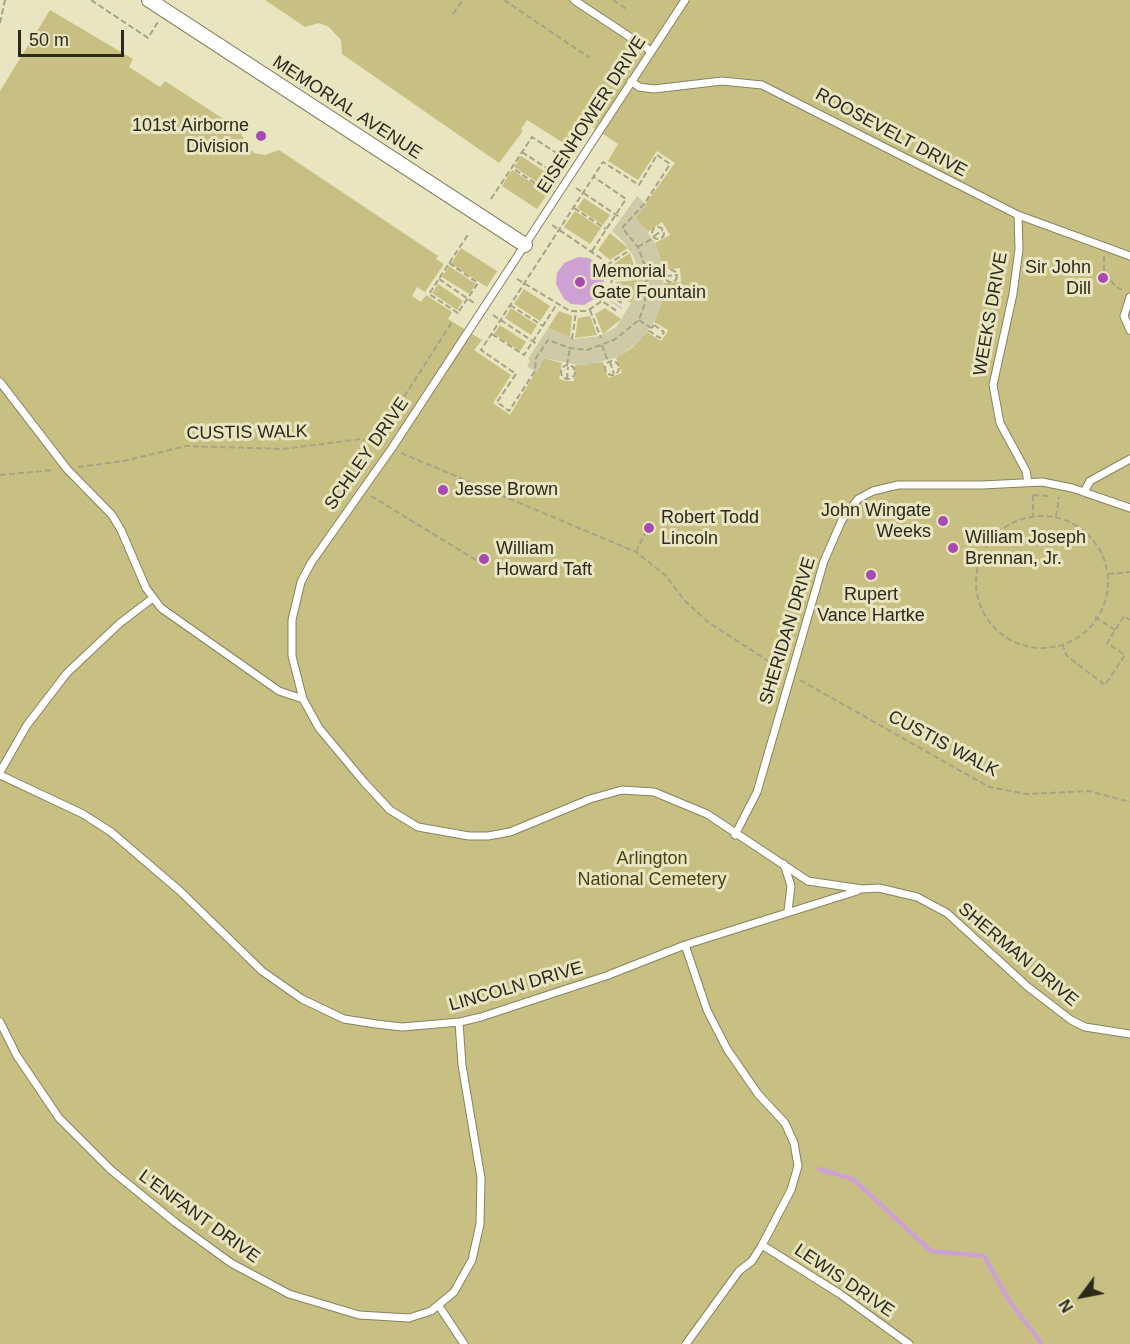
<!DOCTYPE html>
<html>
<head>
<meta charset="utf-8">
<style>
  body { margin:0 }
  #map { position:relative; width:1130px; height:1344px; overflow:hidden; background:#e9e5c1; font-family:Helvetica,sans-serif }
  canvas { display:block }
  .north { position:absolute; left:1052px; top:1266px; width:60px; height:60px; -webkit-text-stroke:4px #e9e5c1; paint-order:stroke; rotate:238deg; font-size:16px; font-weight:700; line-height:24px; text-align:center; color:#2b291c }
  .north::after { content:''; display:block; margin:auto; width:21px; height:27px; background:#2b291c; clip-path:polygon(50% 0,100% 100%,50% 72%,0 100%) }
  .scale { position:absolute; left:18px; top:30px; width:106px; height:27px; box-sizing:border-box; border:3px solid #2b291c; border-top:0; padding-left:8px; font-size:18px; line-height:21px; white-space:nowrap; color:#2b291c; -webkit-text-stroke:4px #e9e5c1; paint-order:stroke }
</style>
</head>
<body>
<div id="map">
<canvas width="1130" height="1344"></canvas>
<div class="north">N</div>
<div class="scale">50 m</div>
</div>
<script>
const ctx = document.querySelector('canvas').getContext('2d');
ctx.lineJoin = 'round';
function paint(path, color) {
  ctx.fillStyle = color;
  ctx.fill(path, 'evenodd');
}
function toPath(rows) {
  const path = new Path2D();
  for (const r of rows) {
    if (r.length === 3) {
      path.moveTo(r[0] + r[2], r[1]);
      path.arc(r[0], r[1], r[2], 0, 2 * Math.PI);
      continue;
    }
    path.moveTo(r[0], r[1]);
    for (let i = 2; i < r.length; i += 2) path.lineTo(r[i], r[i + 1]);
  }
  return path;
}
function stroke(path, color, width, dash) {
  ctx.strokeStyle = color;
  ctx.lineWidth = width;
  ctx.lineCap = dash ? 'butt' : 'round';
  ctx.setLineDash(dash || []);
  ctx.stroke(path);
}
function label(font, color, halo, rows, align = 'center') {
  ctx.font = font + ' Helvetica,sans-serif';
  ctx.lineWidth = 6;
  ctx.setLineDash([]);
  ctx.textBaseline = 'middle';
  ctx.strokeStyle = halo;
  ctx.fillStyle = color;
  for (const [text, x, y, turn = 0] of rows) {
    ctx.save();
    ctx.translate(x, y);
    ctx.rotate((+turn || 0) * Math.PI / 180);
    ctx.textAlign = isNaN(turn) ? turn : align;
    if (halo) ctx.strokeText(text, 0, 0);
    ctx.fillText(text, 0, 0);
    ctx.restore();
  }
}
paint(toPath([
  [265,0,1130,0,1130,1344,0,1344,0,91,50,10,133,59,129,67,160,87,165,81,239,129,246,144,254,153,265,155,279,150,438,256,436,259,444,264,425,292,417,287,412,296,421,302,426,295,452,312,448,319,482,340,474,350,511,375,493,403,510,415,544,358,562,363,559,379,566,381,574,381,575,365,603,362,608,378,622,373,616,358,632,348,647,332,661,341,666,334,668,330,654,322,662,302,664,283,681,282,680,268,664,270,655,243,670,235,662,222,648,232,635,218,675,163,657,151,638,180,608,161,618,144,581,119,565,144,527,120,521,129,523,131,499,163,342,54,341,40,329,27,319,23,305,27],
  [521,156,547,173,540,184,514,167],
  [512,170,548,193,537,209,502,186],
  [584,198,610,215,603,225,577,208],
  [575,211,601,228,590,244,564,227],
  [610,233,628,248,610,260,598,250],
  [461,248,497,271,487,287,451,264],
  [630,253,637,275,616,276,612,265],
  [449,266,476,284,469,294,442,277],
  [637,280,636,295,631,303,615,293,616,282],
  [438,284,463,301,457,310,432,293],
  [524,289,550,306,540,321,514,304],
  [511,308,537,325,531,335,505,318],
  [605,308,621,319,603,334,595,314],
  [559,311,572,316,570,337,548,328],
  [590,316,597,335,575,338,578,318],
  [500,325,526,342,520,351,494,334]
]), '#c8c082');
paint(toPath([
  [578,257,589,258,599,265,604,278,601,294,622,308,622,309,601,295,584,305,571,304,564,299,556,284,557,273,564,263]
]), '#cda2d2');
stroke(toPath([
  [819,1169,853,1179,931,1251,984,1256,1008,1299,1042,1344]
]), '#cda2d2', 4.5);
paint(toPath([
  [637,196,647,205,636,217,655,243,664,270,663,299,654,322,640,341,618,357,584,366,544,358,537,373,527,366,530,361,528,359,548,328,575,339,600,336,616,327,637,294,638,280,635,259,624,242,612,231]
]), '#cecaa8');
const service = toPath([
  [574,0,651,51],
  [685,0,392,448,311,563,301,582,292,620,292,656,303,699,319,728,364,782,390,810,418,827,469,836,488,836,510,832,590,799,622,790,654,792,707,814,808,881,862,889,879,888,917,897,947,913,1028,987,1071,1020,1085,1027,1130,1034],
  [631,81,639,87,654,89,722,81,762,85,1018,215,1130,256],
  [1018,215,1019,249,1013,294,993,385,1000,423,1026,471,1028,482],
  [1130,297,1124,316,1130,330],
  [0,382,67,469,112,515,121,530,146,588,161,608,279,691,303,699],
  [1084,492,1090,481,1130,459],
  [0,772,27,725,67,673,120,623,153,598],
  [0,775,83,814,111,832,180,891,262,971,302,999,344,1019,376,1024,402,1027,460,1022,481,1017,606,976,685,945,857,891],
  [735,835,757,792,824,561,842,520,858,499,873,491,898,485,982,485,1042,482,1072,488,1130,508],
  [784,864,791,886,788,911],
  [685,945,707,1010,727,1049,758,1094,785,1123,794,1143,798,1166,791,1190,762,1245,752,1261,739,1271,686,1344],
  [0,1022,17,1056,59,1118,111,1170,176,1223,231,1263,289,1294,359,1315,409,1318,431,1311,454,1292,472,1260,480,1224,481,1178,462,1065,459,1022],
  [762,1245,840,1294,909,1344],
  [439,1306,464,1344]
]);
const minor = toPath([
  [149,0,525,245]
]);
stroke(service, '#868262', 9);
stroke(minor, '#868262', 16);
stroke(toPath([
  [91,0,148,38,158,22],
  [504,0,590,58],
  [613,0,628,10],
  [453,14,463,0],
  [0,23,5,0],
  [522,152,557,175],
  [657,155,670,164,645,203,622,228,638,247,647,271,645,303,639,320,614,340,587,350,570,348,548,340,536,358,535,371,509,411,497,402,516,374,481,350,603,162,639,185,657,155],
  [576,188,621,218],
  [491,199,532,137,561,156,541,187,512,168],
  [574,208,606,229],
  [552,225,602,259,612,279,609,295,622,303],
  [658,233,6],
  [654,236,663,230],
  [638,247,653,238],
  [592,251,626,199,594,177],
  [1104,256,1104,272,1116,287,1123,290],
  [449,263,478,283,457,314],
  [607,265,630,250],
  [671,276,6],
  [666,276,678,275],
  [439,279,474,303],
  [517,279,570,311,587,311,602,301,618,312],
  [612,279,640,278],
  [648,279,665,278],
  [510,305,543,326],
  [590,310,601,338],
  [458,313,429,294,469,233],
  [493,315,537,344],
  [639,320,651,328],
  [654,325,664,332,660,338,649,331,654,325],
  [492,334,524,355,557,304],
  [572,339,576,312],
  [602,345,608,362],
  [612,368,7],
  [610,362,614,374],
  [567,365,570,348],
  [568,372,7],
  [567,379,568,367],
  [375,442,452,322],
  [401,453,636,552,665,575,685,601,708,622,782,670],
  [78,467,124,461,186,446,283,449,361,439,381,444],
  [0,475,54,470],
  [1033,495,1050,496],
  [1033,495,1033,516],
  [371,496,476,560],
  [1042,582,66],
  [1056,517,1059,497],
  [636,552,645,533],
  [1108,574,1130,572],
  [1095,617,1115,630],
  [1062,644,1067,656,1105,685,1125,655,1107,643,1124,616,1130,620],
  [800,680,989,787,1027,794,1089,791,1130,802]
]), '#a7a387', 2, [6, 3]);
stroke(service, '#fff', 7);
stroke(minor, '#fff', 14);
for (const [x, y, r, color] of [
  [261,136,6,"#a84ab4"],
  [1103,278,6,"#a84ab4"],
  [580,282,6,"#a84ab4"],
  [443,490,6,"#a84ab4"],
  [943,521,6,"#a84ab4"],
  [649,528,6,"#a84ab4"],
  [953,548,6,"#a84ab4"],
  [484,559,6,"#a84ab4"],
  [871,575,6,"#a84ab4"]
]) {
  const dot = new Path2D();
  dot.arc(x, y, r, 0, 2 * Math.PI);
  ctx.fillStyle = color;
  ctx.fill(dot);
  stroke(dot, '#e9e5c1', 2);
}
label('18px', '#2b291c', '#e9e5c1', [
  ["MEMORIAL AVENUE",347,108,33],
  ["EISENHOWER DRIVE",592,115,-57],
  ["ROOSEVELT DRIVE",891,133,28],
  ["WEEKS DRIVE",991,314,-80],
  ["CUSTIS WALK",247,433,-1],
  ["SCHLEY DRIVE",367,454,-55],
  ["SHERIDAN DRIVE",788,631,-73],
  ["CUSTIS WALK",943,744,28],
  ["SHERMAN DRIVE",1018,955,40],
  ["LINCOLN DRIVE",516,987,-16],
  ["L'ENFANT DRIVE",199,1217,36],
  ["LEWIS DRIVE",844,1281,34]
]);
label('18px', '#2b291c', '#e9e5c1', [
  ["101st Airborne",249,126,"right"],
  ["Division",249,147,"right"],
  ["Sir John",1091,268,"right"],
  ["Dill",1091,289,"right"],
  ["Memorial",592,272],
  ["Gate Fountain",592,293],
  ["Jesse Brown",455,490],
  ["John Wingate",931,511,"right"],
  ["Weeks",931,532,"right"],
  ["Robert Todd",661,518],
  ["Lincoln",661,539],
  ["William Joseph",965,538],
  ["Brennan, Jr.",965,559],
  ["William",496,549],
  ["Howard Taft",496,570],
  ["Rupert",871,595,"center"],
  ["Vance Hartke",871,616,"center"]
], 'left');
label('18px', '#494311', '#e9e5c1', [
  ["Arlington",652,859],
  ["National Cemetery",652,880]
]);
</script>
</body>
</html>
